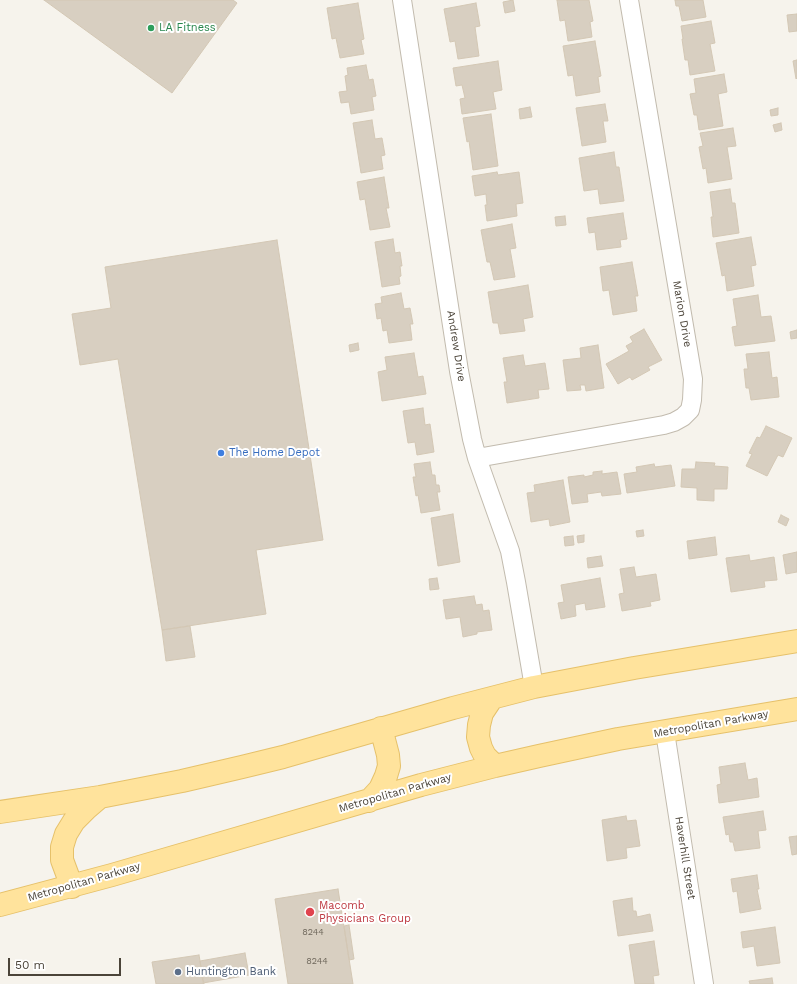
<!DOCTYPE html>
<html>
<head>
<meta charset="utf-8">
<style>
  body { margin:0 }
  #map { position:relative; width:797px; height:984px; overflow:hidden; background:#f6f3ec; font-family:"Work Sans",sans-serif }
  canvas { display:block }
  .scale { position:absolute; left:8px; top:958px; width:113px; height:18px; box-sizing:border-box; border:2px solid #4b4439; border-top:0; padding-left:5px; font-size:12px; line-height:14px; white-space:nowrap; color:#4b4439; -webkit-text-stroke:3px #fff; paint-order:stroke }
</style>
</head>
<body>
<div id="map">
<canvas width="797" height="984"></canvas>
<div class="scale">50 m</div>
</div>
<script>
const ctx = document.querySelector('canvas').getContext('2d');
ctx.lineJoin = 'round';
function paint(path, color) {
  ctx.fillStyle = color;
  ctx.fill(path, 'evenodd');
}
function toPath(rows) {
  const path = new Path2D();
  for (const r of rows) {
    path.moveTo(r[0], r[1]);
    for (let i = 2; i < r.length; i += 2) path.lineTo(r[i], r[i + 1]);
  }
  return path;
}
function stroke(path, color, width, dash) {
  ctx.strokeStyle = color;
  ctx.lineWidth = width;
  ctx.lineCap = dash ? 'butt' : 'round';
  ctx.setLineDash(dash || []);
  ctx.stroke(path);
}
function label(font, color, halo, rows, align = 'center') {
  ctx.font = font + ' "Work Sans",sans-serif';
  ctx.lineWidth = 4;
  ctx.setLineDash([]);
  ctx.textBaseline = 'middle';
  ctx.strokeStyle = halo;
  ctx.fillStyle = color;
  for (const [text, x, y, turn = 0] of rows) {
    ctx.save();
    ctx.translate(x, y);
    ctx.rotate((+turn || 0) * Math.PI / 180);
    ctx.textAlign = isNaN(turn) ? turn : align;
    if (halo) ctx.strokeText(text, 0, 0);
    ctx.fillText(text, 0, 0);
    ctx.restore();
  }
}
const building = toPath([
  [44,0,233,0,237,3,172,93,44,0],
  [513,0,515,11,505,13,503,2,513,0],
  [557,0,589,0,593,21,590,22,592,37,568,41,565,20,560,21,557,0],
  [675,0,703,0,706,17,682,21,679,6,676,6,675,0],
  [358,3,364,39,361,40,364,54,340,58,336,38,332,39,327,8,358,3],
  [476,3,480,26,475,27,479,56,458,59,455,41,450,42,444,9,476,3],
  [797,14,797,31,789,32,787,15,797,14],
  [711,21,715,43,710,44,715,71,690,75,688,60,685,60,682,39,683,39,681,26,711,21],
  [595,41,601,76,598,77,600,92,576,96,573,75,568,76,563,46,595,41],
  [797,60,797,78,796,79,793,61,797,60],
  [498,61,502,90,493,92,496,109,462,114,460,99,465,98,462,85,456,86,453,68,498,61],
  [366,65,369,80,373,79,376,96,372,97,374,110,351,114,349,102,341,103,339,92,347,91,345,76,348,75,347,68,366,65],
  [724,74,727,92,718,94,723,126,699,130,697,115,694,115,690,94,696,93,694,79,724,74],
  [605,104,608,121,603,121,606,142,582,146,576,108,605,104],
  [530,107,532,117,520,119,519,109,530,107],
  [778,108,778,115,771,116,770,110,778,108],
  [491,114,498,166,473,170,469,141,467,142,463,118,491,114],
  [372,120,375,139,382,138,385,155,381,156,383,169,361,173,353,123,372,120],
  [781,123,782,130,775,132,773,125,781,123],
  [733,128,736,146,727,147,732,179,708,183,706,168,703,169,699,147,703,146,700,133,733,128],
  [614,152,616,167,619,167,624,201,600,204,598,189,584,191,579,158,614,152],
  [497,172,498,175,519,172,523,203,516,204,517,216,487,221,485,205,487,205,486,194,475,196,472,176,497,172],
  [384,177,389,208,386,208,390,227,370,230,365,199,360,200,357,182,384,177],
  [730,189,732,203,735,203,739,233,713,237,711,217,713,217,710,192,730,189],
  [623,213,627,239,620,240,621,247,597,250,595,232,589,233,587,218,623,213],
  [565,216,566,225,556,226,555,217,565,216],
  [512,224,516,248,510,249,515,277,494,280,490,262,487,262,481,230,512,224],
  [751,237,756,265,751,266,754,286,727,291,725,275,722,276,716,243,751,237],
  [393,239,395,253,400,252,402,266,400,266,401,276,399,277,400,284,382,287,375,242,393,239],
  [277,240,323,540,256,550,266,614,162,630,118,359,80,365,72,314,111,308,105,267,277,240],
  [632,262,638,296,635,296,637,311,613,315,609,290,603,291,600,267,632,262],
  [528,285,533,317,523,319,525,331,500,334,498,323,493,323,488,292,528,285],
  [401,293,404,309,410,308,413,324,410,324,412,340,389,343,387,330,383,331,381,318,377,319,375,304,382,303,381,297,401,293],
  [758,295,761,317,771,316,775,341,735,346,732,327,737,326,733,299,758,295],
  [644,329,662,360,648,367,650,370,632,380,630,377,618,384,606,364,629,351,626,346,633,342,630,337,644,329],
  [797,330,797,338,791,339,790,332,797,330],
  [358,343,359,350,350,352,349,345,358,343],
  [598,345,604,388,586,391,585,385,580,385,581,390,567,391,563,360,581,358,580,348,598,345],
  [769,352,772,378,777,377,779,397,751,400,749,388,746,388,744,369,748,369,746,354,769,352],
  [414,353,418,377,423,376,426,394,382,401,378,372,387,370,385,357,414,353],
  [523,355,525,366,545,363,549,389,538,390,539,398,507,403,504,382,507,382,503,358,523,355],
  [423,408,425,425,430,424,434,452,417,455,415,442,408,443,403,411,423,408],
  [766,426,792,438,783,457,778,455,767,476,746,466,752,454,749,453,757,437,760,438,766,426],
  [430,462,432,475,435,475,436,485,439,485,440,492,437,492,440,510,421,513,418,495,416,496,413,477,416,477,414,464,430,462],
  [696,462,715,463,714,466,728,467,727,489,714,489,714,501,697,500,697,488,681,487,682,469,695,469,696,462],
  [654,464,655,467,671,465,675,486,627,493,624,474,637,472,636,467,654,464],
  [602,471,602,474,617,472,621,494,602,496,601,492,587,494,588,502,572,504,568,477,584,475,584,477,593,475,593,472,602,471],
  [563,480,570,522,550,526,549,519,531,522,527,493,535,492,534,485,563,480],
  [453,514,460,562,438,566,431,518,453,514],
  [781,515,789,519,786,526,778,522,781,515],
  [643,530,644,536,637,537,636,531,643,530],
  [584,535,584,542,578,543,577,536,584,535],
  [573,536,574,545,565,546,564,537,573,536],
  [715,537,717,555,689,559,687,541,715,537],
  [797,552,797,572,786,574,783,555,797,552],
  [749,555,750,561,774,557,777,580,764,581,765,587,731,592,726,558,749,555],
  [601,556,603,566,588,568,587,558,601,556],
  [634,567,636,577,656,574,660,600,650,602,651,606,622,611,619,594,624,593,620,569,634,567],
  [437,578,439,589,430,590,429,579,437,578],
  [600,578,605,607,586,610,585,603,575,605,576,616,561,619,558,603,564,602,561,585,600,578],
  [474,596,476,605,482,604,483,611,489,610,492,630,477,632,477,634,463,637,460,617,446,619,443,600,474,596],
  [190,626,195,657,166,661,162,630,190,626],
  [745,763,748,780,757,778,759,797,719,803,717,785,721,784,719,767,745,763],
  [763,811,766,830,758,831,760,848,735,851,733,842,730,842,729,834,726,835,723,817,763,811],
  [626,816,627,821,636,820,640,846,626,848,627,858,607,861,602,820,626,816],
  [797,836,797,854,792,855,789,837,797,836],
  [757,875,759,889,757,889,761,909,740,913,737,891,733,892,731,879,757,875],
  [338,889,353,984,288,984,275,899,338,889],
  [632,898,633,911,636,911,637,917,650,914,653,931,618,936,613,901,632,898],
  [349,925,354,959,349,960,344,926,349,925],
  [775,927,780,963,757,966,754,946,743,948,741,932,775,927],
  [654,941,659,975,653,976,654,984,635,984,629,945,654,941],
  [245,953,249,975,203,983,200,961,245,953],
  [199,955,204,984,156,984,152,962,199,955],
  [772,978,773,984,750,984,749,981,772,978]
]);
paint(building, '#d8cfc1');
stroke(building, '#d3c7b4', 1);
const minor = toPath([
  [402,0,459,371,472,439,477,458,510,551,516,582,534,687],
  [477,458,664,425,674,422,683,417,690,410,692,400,693,379,629,0],
  [665,732,704,984]
]);
const primary = toPath([
  [492,698,482,713,479,725,478,737,481,748,485,756,495,766],
  [369,801,380,789,386,776,389,766,388,755,381,728],
  [0,812,100,797,182,781,242,767,283,757,453,708,534,687,634,668,797,641],
  [72,887,62,860,62,847,66,834,74,821,86,809,100,797],
  [0,905,112,875,421,785,495,766,539,756,618,739,797,709]
]);
stroke(minor, '#c2bbae', 20);
stroke(primary, '#e6c16a', 24);
stroke(minor, '#fff', 18);
stroke(primary, '#ffe39c', 22);
for (const [x, y, r, color] of [
  [151,28,4,"#2e9e5b"],
  [221,453,4,"#3f7fe0"],
  [310,912,5,"#e0444e"],
  [178,972,4,"#5c6f8a"]
]) {
  const dot = new Path2D();
  dot.arc(x, y, r, 0, 2 * Math.PI);
  ctx.fillStyle = color;
  ctx.fill(dot);
  stroke(dot, '#fff', 1.5);
}
label('9px', '#6e675b', null, [
  ["8244",313,932],
  ["8244",317,961]
]);
label('11px', '#27864d', '#fff', [
  ["LA Fitness",159,28]
], 'left');
label('11px', '#4b4439', '#fff', [
  ["Marion Drive",682,314,80],
  ["Andrew Drive",456,346,81],
  ["Metropolitan Parkway",711,724,-10],
  ["Metropolitan Parkway",395,793,-16],
  ["Haverhill Street",685,858,81],
  ["Metropolitan Parkway",84,882,-16]
]);
label('11px', '#366cbe', '#fff', [
  ["The Home Depot",229,453]
], 'left');
label('11px', '#be3a42', '#fff', [
  ["Macomb",319,906],
  ["Physicians Group",319,919]
], 'left');
label('11px', '#4e5e75', '#fff', [
  ["Huntington Bank",186,972]
], 'left');
</script>
</body>
</html>
